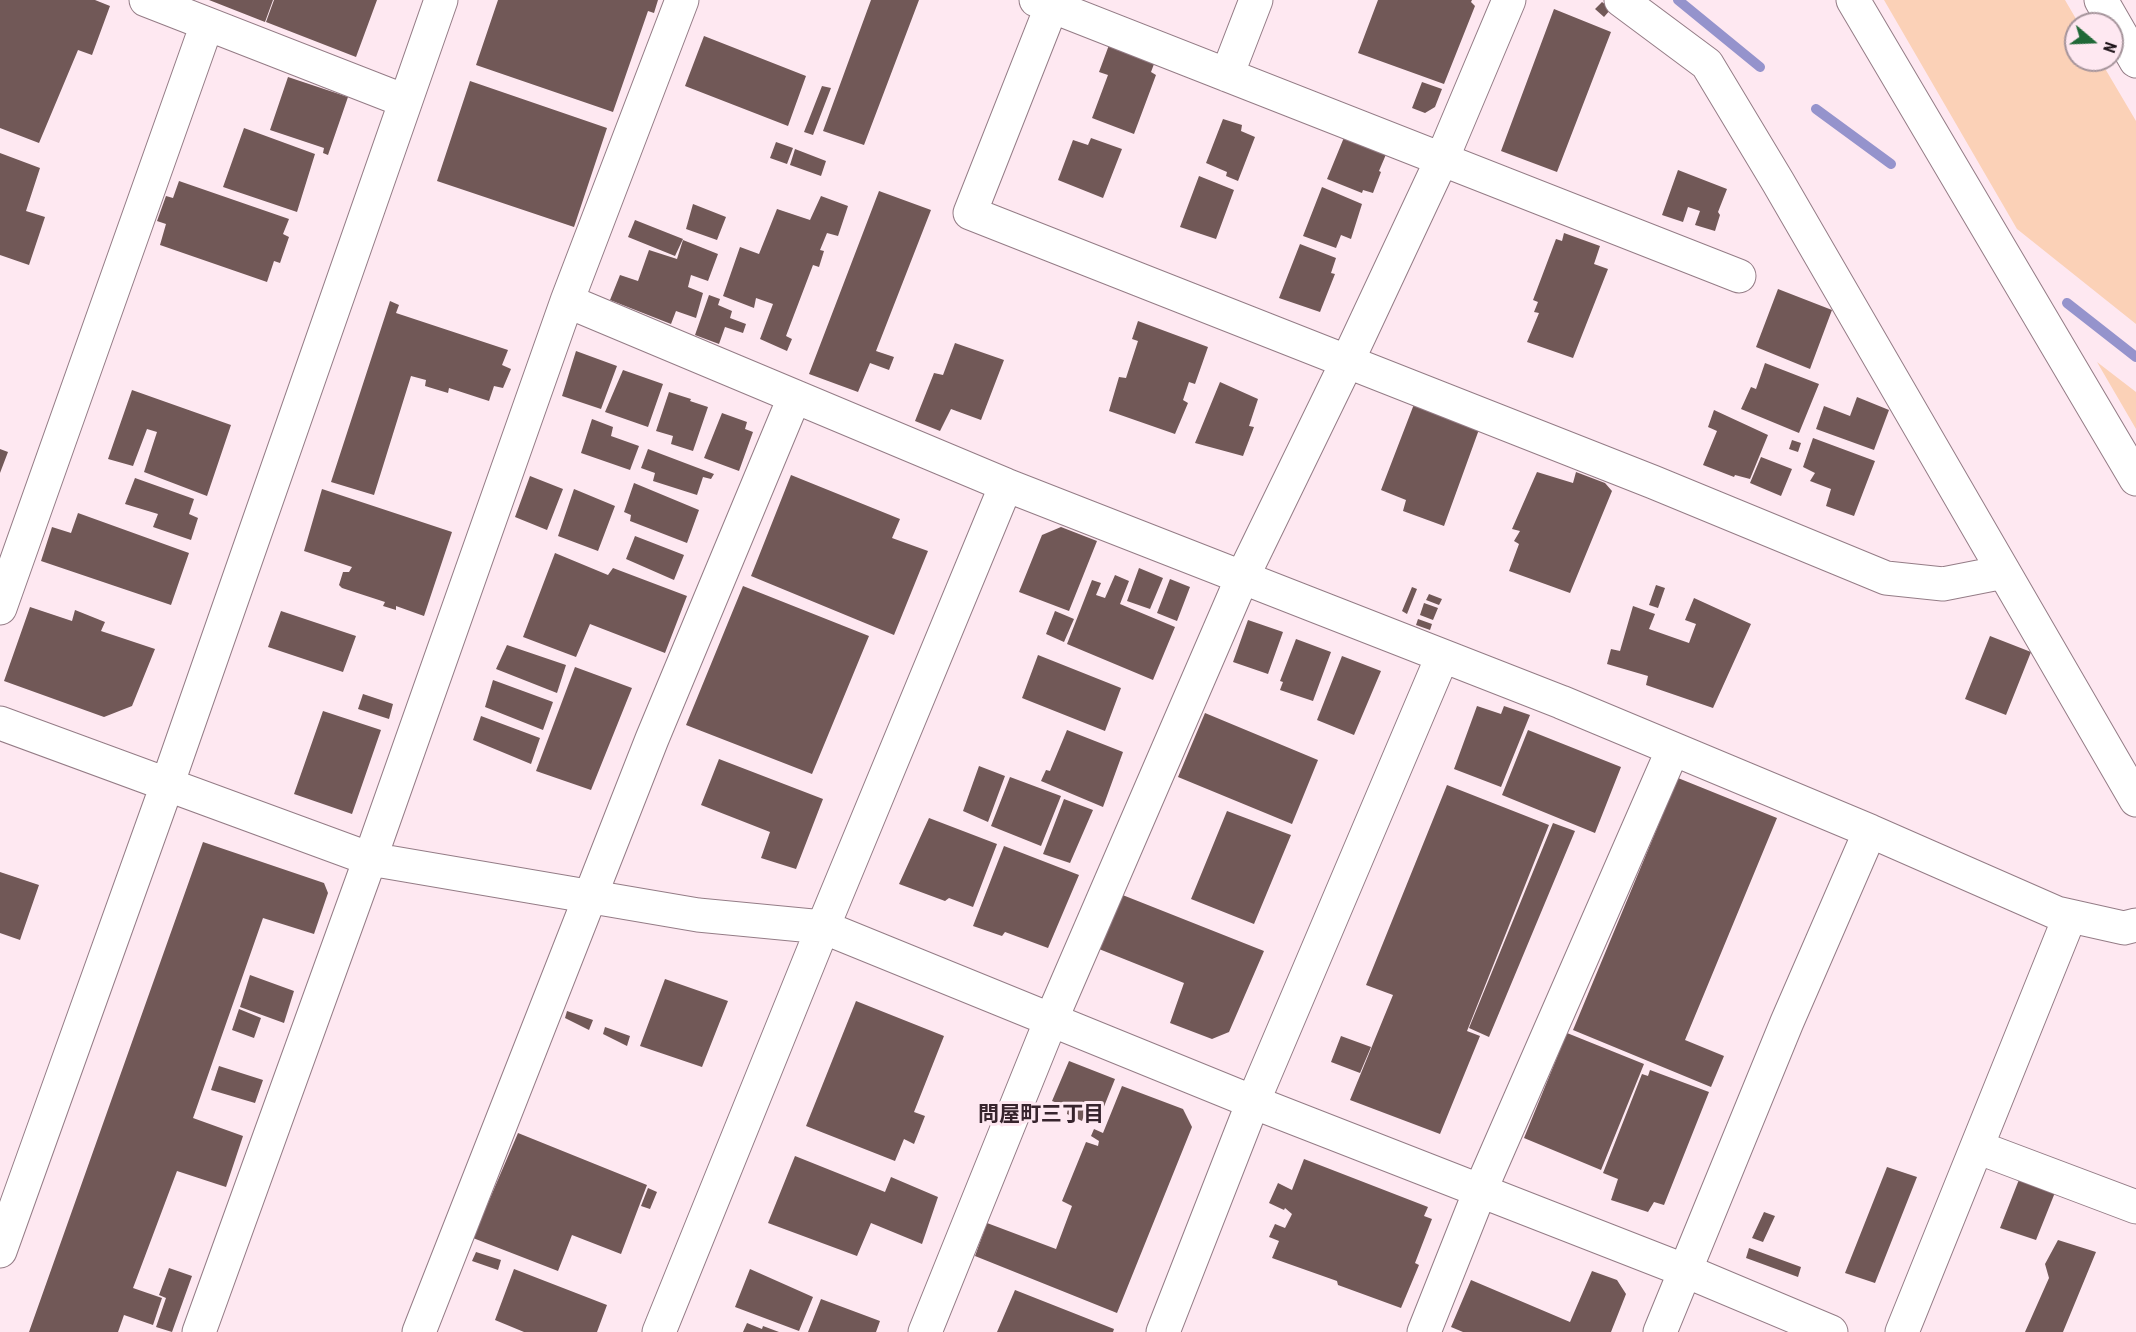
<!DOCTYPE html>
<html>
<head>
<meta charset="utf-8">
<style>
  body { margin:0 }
  #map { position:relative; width:2136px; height:1332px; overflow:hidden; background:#fee8f1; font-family:"Roboto Condensed",sans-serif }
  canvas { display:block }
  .north { position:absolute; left:2064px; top:12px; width:60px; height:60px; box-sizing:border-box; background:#fee8f1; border:2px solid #a5949b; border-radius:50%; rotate:109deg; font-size:16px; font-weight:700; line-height:24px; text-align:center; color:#20161b }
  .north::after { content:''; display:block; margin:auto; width:21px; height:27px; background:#206937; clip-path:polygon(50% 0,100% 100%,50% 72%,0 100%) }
</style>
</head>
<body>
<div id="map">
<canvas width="2136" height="1332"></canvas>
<div class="north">N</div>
</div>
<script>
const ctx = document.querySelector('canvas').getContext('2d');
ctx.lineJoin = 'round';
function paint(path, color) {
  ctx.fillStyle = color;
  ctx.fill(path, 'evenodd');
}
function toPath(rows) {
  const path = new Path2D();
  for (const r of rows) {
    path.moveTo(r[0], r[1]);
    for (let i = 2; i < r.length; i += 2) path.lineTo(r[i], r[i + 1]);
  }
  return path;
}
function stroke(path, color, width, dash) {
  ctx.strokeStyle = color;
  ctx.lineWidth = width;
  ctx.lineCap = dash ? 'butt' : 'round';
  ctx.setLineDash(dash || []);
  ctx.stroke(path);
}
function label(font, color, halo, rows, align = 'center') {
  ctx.font = font + ' "Roboto Condensed","Noto Sans JP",sans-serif';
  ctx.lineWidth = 6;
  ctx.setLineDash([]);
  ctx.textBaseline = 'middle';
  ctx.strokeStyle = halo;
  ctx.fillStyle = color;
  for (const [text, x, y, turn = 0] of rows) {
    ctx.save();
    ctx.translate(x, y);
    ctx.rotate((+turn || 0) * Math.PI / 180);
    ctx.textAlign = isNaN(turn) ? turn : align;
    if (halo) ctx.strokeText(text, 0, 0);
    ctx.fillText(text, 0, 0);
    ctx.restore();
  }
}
paint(toPath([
  [1884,0,2065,0,2079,24,2076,24,2076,60,2100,60,2136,121,2136,324,2017,229],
  [2097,362,2136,392,2136,429]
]), '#fbd1b7');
stroke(toPath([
  [1678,0,1760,67],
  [1816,109,1891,164],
  [2067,303,2136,357]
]), '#9593cc', 10);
paint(toPath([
  [0,0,95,0,110,6,92,55,78,50,39,143,0,128],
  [209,0,273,0,265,22],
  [274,0,377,0,356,57,266,22],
  [498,0,658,0,654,13,648,11,613,112,476,65],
  [871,0,919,0,864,145,823,131],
  [1378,0,1472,0,1471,2,1475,6,1444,84,1358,53],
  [1602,2,1611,9,1604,17,1595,9],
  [1554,9,1611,32,1557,172,1501,151],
  [704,36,806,76,788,126,685,86],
  [1109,45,1154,64,1151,72,1156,75,1134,134,1092,118,1108,75,1099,72],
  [288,77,348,97,328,155,323,153,324,148,270,130],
  [470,81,607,128,574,227,437,181],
  [1422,82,1442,89,1435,107,1425,113,1412,108],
  [822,86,831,88,813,135,804,132],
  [1223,119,1242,125,1241,131,1255,137,1238,181,1226,176,1227,172,1206,163],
  [244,128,315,154,297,212,223,187],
  [1345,135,1387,152,1379,171,1381,172,1373,193,1363,190,1362,193,1327,179],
  [1091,138,1122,149,1103,198,1058,180,1073,140,1088,145],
  [776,142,793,148,787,164,770,158],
  [795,149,826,161,821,176,790,165],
  [0,153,40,168,26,211,45,217,29,265,0,255],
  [1678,170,1727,189,1718,212,1720,215,1715,231,1695,225,1700,211,1688,207,1683,222,1662,215],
  [1199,176,1234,190,1216,239,1180,227],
  [179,181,289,219,283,234,289,237,280,263,274,261,267,282,160,245,166,224,157,221,166,196,173,198],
  [1322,187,1362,204,1351,239,1341,235,1336,248,1303,236],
  [879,191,931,210,876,351,894,357,889,370,870,363,858,392,809,374],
  [821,196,848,206,838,236,827,233,820,250,824,251,819,267,813,265,786,336,792,339,787,351,760,339,773,304,756,298,754,308,723,296,740,247,759,254,777,209,810,220],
  [693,204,726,217,717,240,686,229],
  [635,220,683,239,675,256,628,237],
  [1564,233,1600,246,1594,264,1608,269,1573,358,1527,342,1539,313,1534,312,1538,302,1533,300,1556,239,1562,241],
  [683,240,718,254,708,281,691,275,688,287,703,293,696,318,676,311,671,324,610,300,620,275,638,281,649,250,677,259],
  [1300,244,1336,258,1331,273,1335,274,1320,312,1279,298],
  [1778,289,1832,310,1810,369,1756,347],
  [709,295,720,299,718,305,732,311,730,318,746,324,743,333,725,327,719,344,695,335],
  [390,301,399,305,396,313,508,350,502,365,511,369,503,388,494,386,489,401,449,388,448,393,425,386,426,380,411,376,374,495,331,482],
  [1138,321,1208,347,1195,384,1189,382,1183,400,1188,403,1175,434,1109,411,1119,377,1126,378,1138,341,1132,339],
  [955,343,1004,360,981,420,951,409,940,431,915,421,934,373,943,375],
  [576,351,617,366,601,409,562,396],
  [1765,363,1819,384,1799,433,1741,409,1751,387,1756,389],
  [623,370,663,384,648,427,605,412],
  [1220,382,1258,399,1249,426,1254,427,1243,456,1195,443],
  [132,390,231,425,207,496,144,472,157,432,147,429,133,466,108,459],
  [669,392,691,399,690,401,708,407,693,451,671,444,673,436,656,431],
  [1857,397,1889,410,1874,450,1816,429,1824,406,1850,416],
  [1416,399,1481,424,1444,526,1403,511,1406,500,1381,490],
  [1714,410,1768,435,1750,479,1735,475,1734,477,1703,465,1717,431,1708,427],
  [722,413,747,422,745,429,753,432,739,471,704,458],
  [592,419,613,427,611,436,639,446,630,470,581,453],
  [1813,438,1875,461,1854,516,1826,506,1831,489,1810,481,1815,473,1803,467],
  [1792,440,1801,443,1798,452,1789,449],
  [0,449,8,452,0,473],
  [648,449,714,474,711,479,703,477,697,495,653,481,655,473,641,468],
  [1761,457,1792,469,1781,496,1750,483],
  [1537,472,1573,483,1576,472,1605,483,1612,491,1570,593,1509,571,1519,544,1514,541,1520,531,1512,529],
  [791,475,900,519,892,538,928,551,894,635,751,576],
  [530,476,563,489,547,530,515,517],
  [135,478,194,499,189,514,198,518,191,540,153,527,158,514,125,504],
  [634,483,699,510,687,543,630,521,631,515,624,512],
  [322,489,452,532,424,616,396,606,396,610,383,606,385,602,342,588,339,585,343,572,349,572,352,567,304,551],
  [574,489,615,506,598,551,558,536],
  [78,513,189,553,171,605,41,561,52,527,71,533],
  [1061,527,1097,541,1069,611,1019,592,1042,535],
  [635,536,684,555,674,580,626,559],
  [555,553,608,575,613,568,687,596,665,653,590,624,576,657,523,637],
  [1139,568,1163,578,1150,609,1127,601],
  [1115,575,1129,581,1120,604,1175,627,1153,680,1067,644,1092,580,1101,583,1096,595,1105,598],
  [1170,579,1190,587,1177,621,1157,613],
  [1656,585,1665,588,1658,608,1649,605],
  [743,586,869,636,812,774,686,725],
  [1412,587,1417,589,1407,614,1402,611],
  [1429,594,1442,599,1439,605,1426,600],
  [1694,598,1751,624,1713,708,1646,685,1648,676,1607,664,1611,649,1620,651,1633,606,1655,614,1649,629,1689,643,1696,624,1685,620],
  [1424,603,1438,608,1433,620,1420,615],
  [30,607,72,621,75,610,105,622,101,631,155,649,132,706,104,717,4,681],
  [281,611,356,636,343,672,268,647],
  [1055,611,1074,619,1064,642,1046,634],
  [1418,619,1432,624,1430,630,1416,625],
  [1248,620,1283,632,1268,674,1233,662],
  [1990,636,2031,652,2006,715,1965,699],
  [1296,639,1331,652,1313,701,1280,690,1283,682,1280,681],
  [507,645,566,665,557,693,496,669],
  [1038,655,1121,688,1105,731,1022,698],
  [1342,656,1381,671,1354,735,1317,720],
  [575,667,632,688,591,790,536,771],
  [493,680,553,702,543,730,485,707],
  [363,694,393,704,389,719,358,709],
  [1477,706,1501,714,1504,706,1530,715,1501,787,1454,769],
  [323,711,381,730,352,814,294,794],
  [1205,713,1318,760,1292,824,1178,777],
  [481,716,540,738,531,764,473,740],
  [1067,730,1123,752,1103,807,1041,781,1046,770,1050,771],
  [1528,730,1621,767,1595,833,1502,795],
  [719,759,823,799,796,869,761,858,770,832,701,805],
  [979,766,1005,776,988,822,963,811],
  [1010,777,1061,796,1041,846,991,826],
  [1678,778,1777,818,1685,1040,1724,1056,1711,1087,1573,1030],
  [1447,785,1549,825,1467,1031,1480,1036,1440,1134,1350,1100,1393,995,1366,985],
  [1064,799,1093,810,1070,863,1043,854],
  [1227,811,1291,835,1254,924,1191,899],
  [929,818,997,844,973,907,949,898,945,901,899,884],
  [1553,823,1575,831,1489,1037,1469,1028],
  [203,842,324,883,328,893,314,934,263,918,193,1118,243,1136,226,1187,177,1171,133,1288,162,1298,153,1325,124,1315,118,1332,29,1332],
  [1004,846,1079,875,1048,948,1005,932,1002,936,973,926],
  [0,872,39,885,20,940,0,933],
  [1115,892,1264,951,1229,1032,1212,1039,1170,1023,1184,983,1094,947],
  [250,975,294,991,284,1023,240,1007],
  [665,979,728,1001,702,1067,640,1046],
  [856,1001,944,1036,914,1112,925,1116,914,1144,904,1139,895,1161,806,1126],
  [239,1009,261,1018,254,1038,232,1030],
  [567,1011,593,1020,589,1030,565,1018],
  [605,1027,630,1036,627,1046,603,1034],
  [1567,1033,1644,1064,1601,1170,1524,1138],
  [1341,1036,1371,1047,1360,1073,1331,1062],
  [1069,1061,1115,1079,1099,1119,1084,1115,1082,1121,1067,1114,1068,1107,1052,1101],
  [219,1066,263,1080,255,1103,211,1090],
  [1650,1070,1709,1092,1664,1205,1654,1202,1648,1212,1611,1200,1618,1179,1603,1173,1642,1074,1648,1076],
  [1122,1086,1183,1109,1192,1127,1117,1313,975,1256,987,1223,1056,1249,1072,1206,1062,1201,1086,1142,1098,1146,1099,1141,1091,1136,1094,1129,1103,1133],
  [518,1133,647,1185,621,1254,572,1235,558,1271,473,1238],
  [795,1156,885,1192,891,1177,938,1197,922,1244,871,1223,857,1256,768,1223],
  [1304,1159,1428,1207,1424,1216,1432,1219,1415,1263,1419,1265,1401,1308,1338,1285,1337,1281,1272,1258,1279,1241,1269,1237,1275,1224,1285,1228,1292,1214,1285,1208,1284,1210,1269,1203,1278,1183,1292,1190],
  [1887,1167,1917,1177,1875,1283,1845,1273],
  [2020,1177,2056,1190,2036,1240,2000,1228],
  [648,1188,657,1192,650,1209,641,1206],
  [1764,1212,1775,1216,1763,1242,1752,1238],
  [2058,1240,2096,1252,2063,1332,2025,1332,2049,1278,2045,1264],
  [1749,1248,1801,1267,1798,1277,1746,1258],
  [476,1252,501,1260,498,1270,472,1261],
  [169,1268,192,1276,172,1332,156,1327,166,1298,159,1295],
  [514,1269,607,1305,597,1332,524,1332,495,1320],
  [750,1269,813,1297,799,1331,735,1307],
  [1592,1271,1617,1280,1626,1294,1611,1332,1463,1332,1451,1327,1471,1280,1570,1322],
  [1015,1290,1114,1329,1113,1332,997,1332],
  [821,1299,880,1321,876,1332,808,1332],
  [747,1323,762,1329,763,1326,779,1332,743,1332]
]), '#715857');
const minor = toPath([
  [146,0,405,101],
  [1036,0,1739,276],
  [1054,0,970,213,1653,482,1886,578,1943,584,2004,572],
  [1621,0,1707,64,1778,182,2136,800],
  [1853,0,2136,479],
  [2101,0,2136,61],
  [1227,75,1256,0],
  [567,301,1006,485,1561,702,1870,831,1787,1022,1660,1332],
  [0,608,207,24],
  [0,723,370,859,698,915,823,927,1253,1102,1686,1271,1831,1332],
  [1870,831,2057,913,2124,928,2136,925],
  [1977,1147,2136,1207],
  [0,1251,167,785,441,0],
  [199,1332,370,859,567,301,682,0],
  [419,1332,652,739,794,398],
  [659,1332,823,927,1006,485],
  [925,1332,1051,1020,1242,578,1347,362,1442,159,1509,0],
  [1163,1332,1253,1102,1442,657],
  [1424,1332,1480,1191,1673,749],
  [1902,1332,2070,916]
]);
stroke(minor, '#947c86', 35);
stroke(minor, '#fff', 33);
label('bold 21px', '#37242d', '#fee8f1', [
  ["問屋町三丁目",1041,1116]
]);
</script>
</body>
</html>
